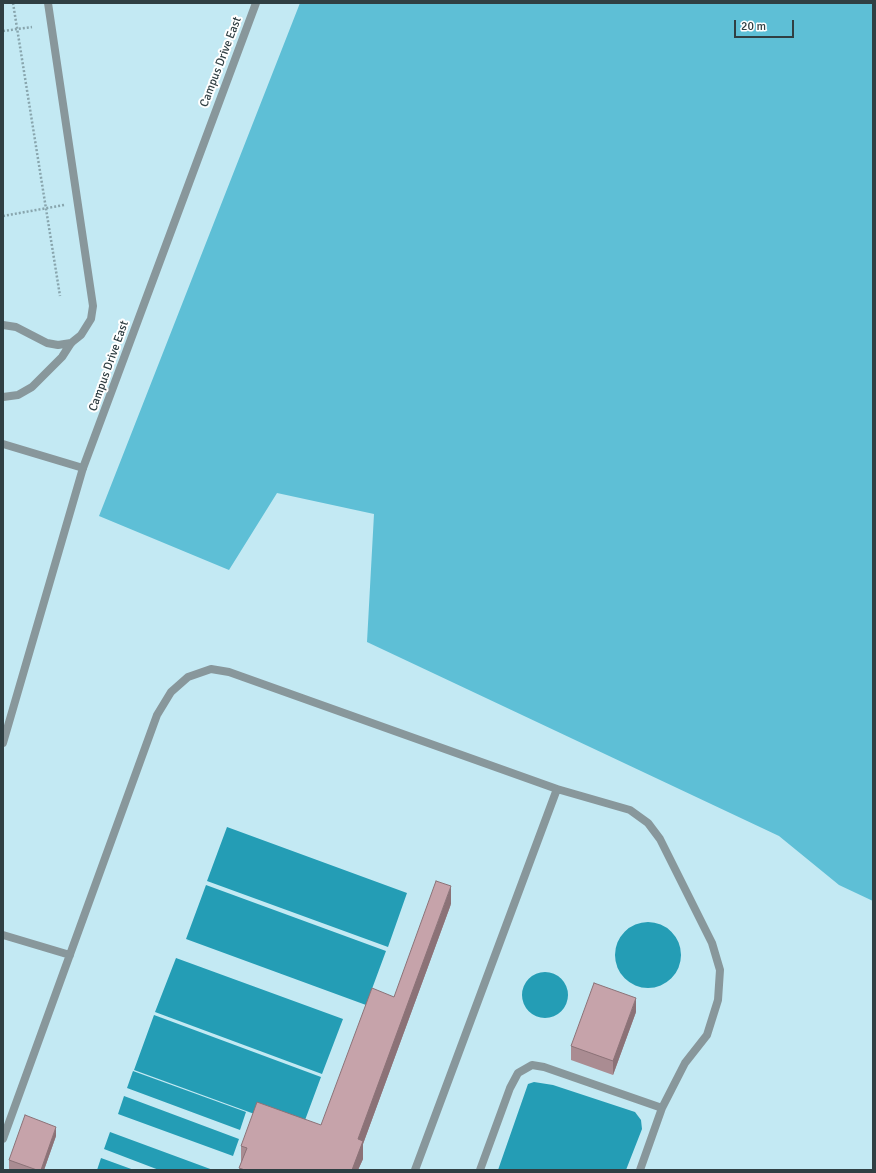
<!DOCTYPE html>
<html>
<head>
<meta charset="utf-8">
<style>
  body { margin:0 }
  #map { position:relative; width:876px; height:1173px; overflow:hidden; background:#c3e9f3; font-family:Signika,sans-serif }
  canvas { display:block }
  .frame { position:absolute; inset:0; border:4px solid #303f43; pointer-events:none }
  .scale { position:absolute; left:734px; top:20px; width:60px; height:18px; box-sizing:border-box; border:2px solid #303f43; border-top:0; padding-left:5px; font-size:12px; line-height:14px; white-space:nowrap; color:#303f43; -webkit-text-stroke:3px #fff; paint-order:stroke }
</style>
</head>
<body>
<div id="map">
<canvas width="876" height="1173"></canvas>
<div class="frame"></div>
<div class="scale">20 m</div>
</div>
<script>
const ctx = document.querySelector('canvas').getContext('2d');
ctx.lineJoin = 'round';
function paint(path, color) {
  ctx.fillStyle = color;
  ctx.fill(path, 'evenodd');
}
function toPath(rows) {
  const path = new Path2D();
  for (const r of rows) {
    if (r.length === 3) {
      path.moveTo(r[0] + r[2], r[1]);
      path.arc(r[0], r[1], r[2], 0, 2 * Math.PI);
      continue;
    }
    path.moveTo(r[0], r[1]);
    for (let i = 2; i < r.length; i += 2) path.lineTo(r[i], r[i + 1]);
  }
  return path;
}
function stroke(path, color, width, dash) {
  ctx.strokeStyle = color;
  ctx.lineWidth = width;
  ctx.lineCap = dash ? 'butt' : 'round';
  ctx.setLineDash(dash || []);
  ctx.stroke(path);
}
function label(font, color, halo, rows, align = 'center') {
  ctx.font = font + ' Signika,sans-serif';
  ctx.lineWidth = 4;
  ctx.setLineDash([]);
  ctx.textBaseline = 'middle';
  ctx.strokeStyle = halo;
  ctx.fillStyle = color;
  for (const [text, x, y, turn = 0] of rows) {
    ctx.save();
    ctx.translate(x, y);
    ctx.rotate((+turn || 0) * Math.PI / 180);
    ctx.textAlign = isNaN(turn) ? turn : align;
    if (halo) ctx.strokeText(text, 0, 0);
    ctx.fillText(text, 0, 0);
    ctx.restore();
  }
}
paint(toPath([
  [300,3,873,3,873,901,839,885,779,836,367,642,374,514,277,493,229,570,99,516]
]), '#5ebfd6');
paint(toPath([
  [227,827,407,893,388,947,207,881],
  [206,885,386,951,366,1005,186,939],
  [648,955,33],
  [176,958,343,1019,322,1074,155,1012],
  [545,995,23],
  [154,1015,321,1077,301,1131,134,1070],
  [133,1071,246,1112,240,1130,127,1088],
  [534,1082,553,1085,635,1112,641,1120,642,1129,626,1170,498,1170,528,1084],
  [124,1096,239,1139,233,1156,118,1114],
  [110,1132,213,1170,159,1170,104,1149],
  [101,1158,134,1170,97,1170]
]), '#249db5');
stroke(toPath([
  [13,3,60,296],
  [3,31,32,27],
  [3,216,64,205]
]), '#88a5ad', 2.5, [2, 2]);
stroke(toPath([
  [3,325,16,327,47,343,58,345,71,343],
  [3,397,18,395,32,387,62,357,71,343,81,335,91,319,93,306,48,3],
  [3,444,83,468],
  [3,935,70,955],
  [3,1139,157,715,171,692,188,677,211,669,229,672,557,789,630,810,648,823,660,839,712,943,720,970,718,1000,707,1035,685,1063,662,1108,640,1170],
  [415,1170,557,789],
  [480,1170,510,1088,518,1073,532,1065,544,1067,662,1108]
]), '#88979b', 8);
stroke(toPath([
  [3,743,83,468,256,3]
]), '#88979b', 8);
paint(toPath([
  [451,904,363,1144,363,1159,358,1170,239,1170,241,1163,241,1146,321,1125,394,997],
  [636,1012,613,1075,571,1060,571,1046],
  [56,1136,44,1170,12,1170,9,1169,9,1160]
]), '#aa8c92');
paint(toPath([
  [451,886,451,904,363,1144,363,1159,358,1170,352,1170,358,1139],
  [636,998,636,1012,613,1075,613,1061],
  [56,1127,56,1136,44,1170,41,1170]
]), '#8b7277');
const building = toPath([
  [436,881,451,886,358,1139,363,1141,352,1170,245,1170,239,1168,247,1148,241,1146,257,1102,321,1125,372,988,394,997,436,881],
  [594,983,636,998,613,1061,571,1046,594,983],
  [25,1115,56,1127,41,1170,37,1170,9,1160,25,1115]
]);
paint(building, '#c6a3aa');
stroke(building, '#8b7277', 1);
label('12px', '#303f43', '#fff', [
  ["Campus Drive East",221,62,-69],
  ["Campus Drive East",109,366,-70]
]);
</script>
</body>
</html>
